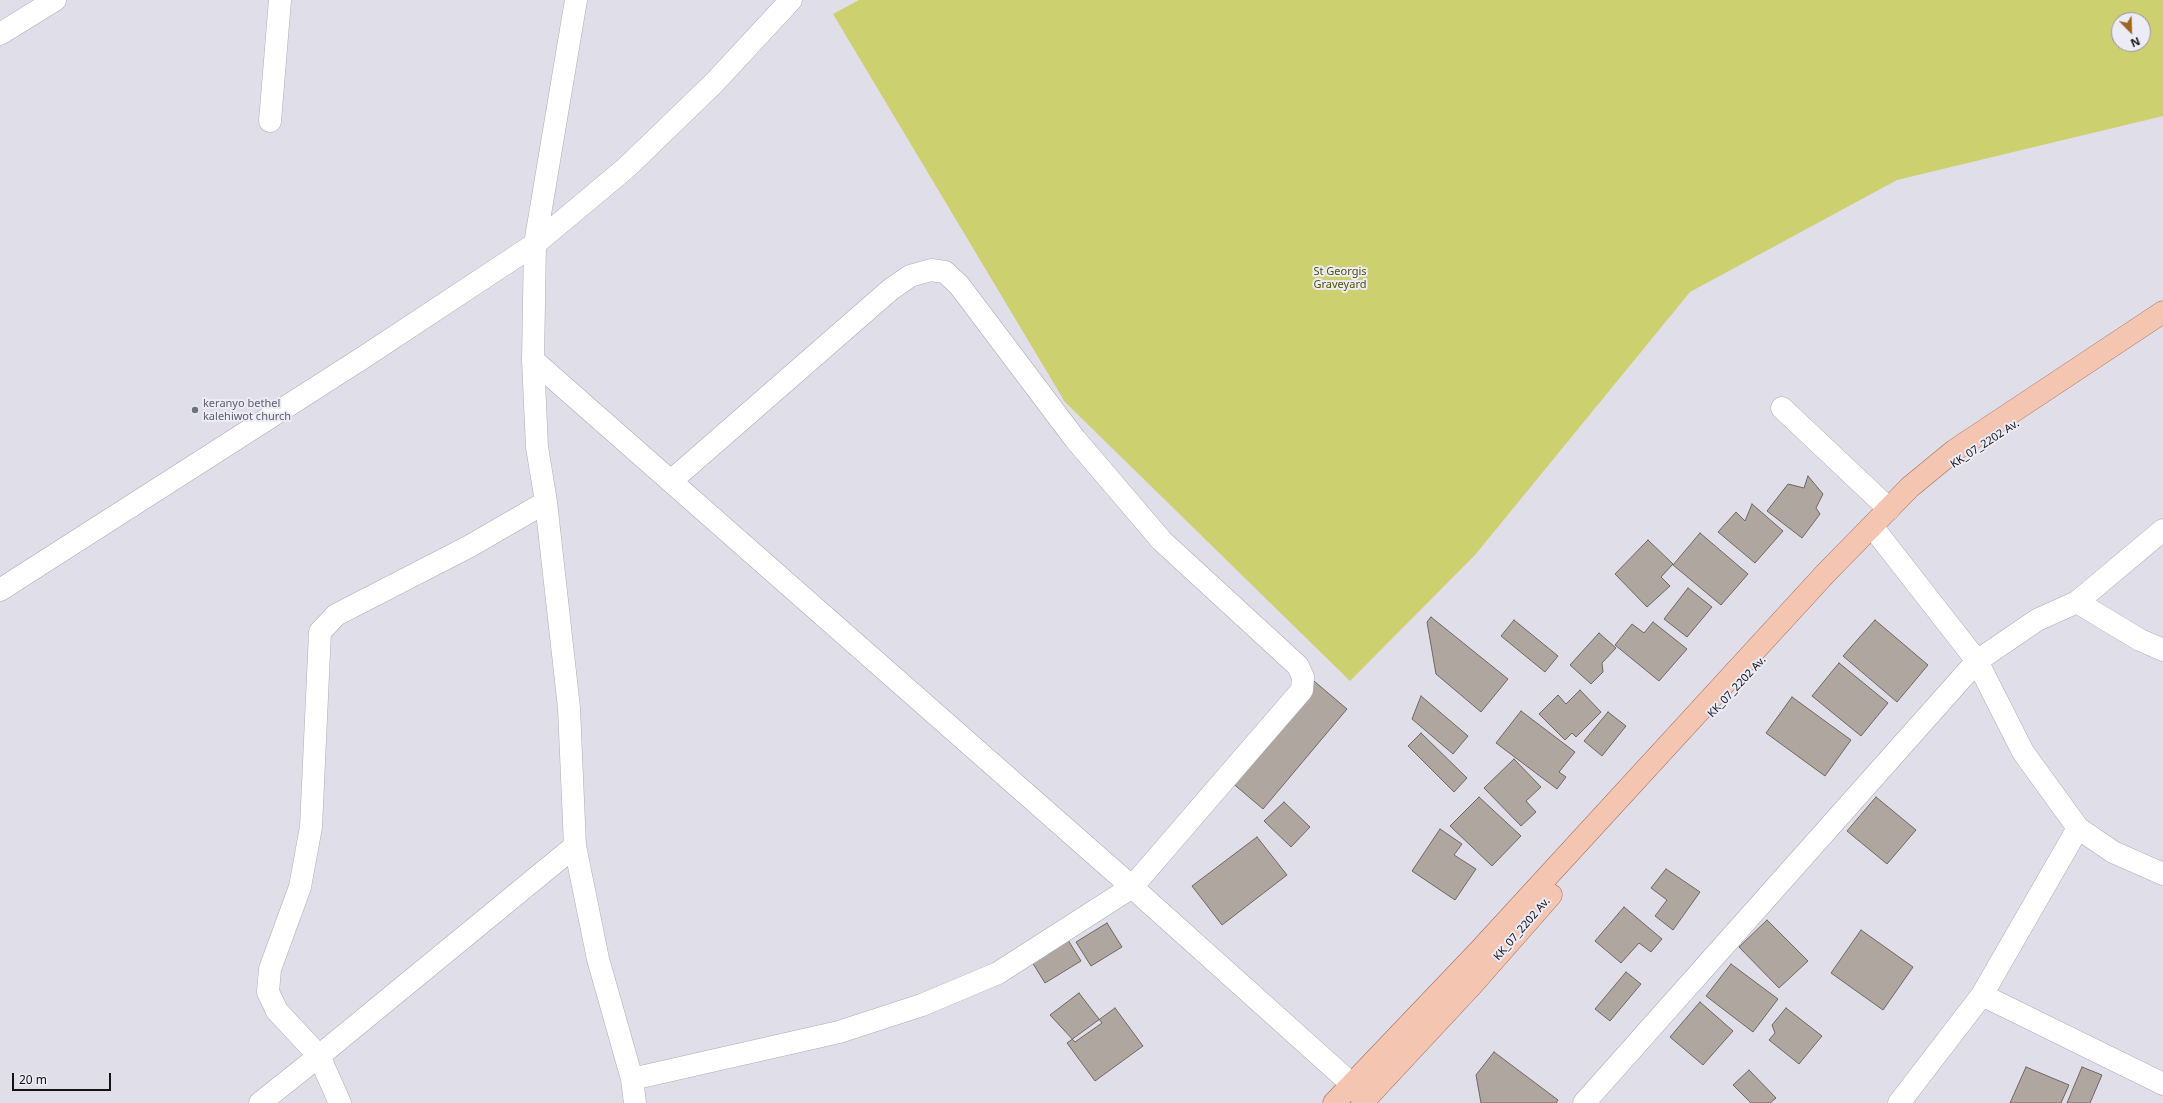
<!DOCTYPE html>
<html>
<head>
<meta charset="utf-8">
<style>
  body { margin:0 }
  #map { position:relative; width:2163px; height:1103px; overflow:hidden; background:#dfdee9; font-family:"Noto Sans",sans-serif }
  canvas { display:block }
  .north { position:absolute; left:2111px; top:12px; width:40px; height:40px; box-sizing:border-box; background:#ecebf6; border:1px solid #95959d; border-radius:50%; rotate:157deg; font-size:11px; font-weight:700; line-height:16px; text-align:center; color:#131317 }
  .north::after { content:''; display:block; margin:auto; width:14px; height:18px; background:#9d6621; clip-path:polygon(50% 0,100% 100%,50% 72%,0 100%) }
  .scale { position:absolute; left:12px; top:1073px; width:99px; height:18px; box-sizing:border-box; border:2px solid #131317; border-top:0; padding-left:5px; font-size:12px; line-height:14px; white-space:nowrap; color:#131317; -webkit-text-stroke:3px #ecebf6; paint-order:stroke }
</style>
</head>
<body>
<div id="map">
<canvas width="2163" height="1103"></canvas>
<div class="north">N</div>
<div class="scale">20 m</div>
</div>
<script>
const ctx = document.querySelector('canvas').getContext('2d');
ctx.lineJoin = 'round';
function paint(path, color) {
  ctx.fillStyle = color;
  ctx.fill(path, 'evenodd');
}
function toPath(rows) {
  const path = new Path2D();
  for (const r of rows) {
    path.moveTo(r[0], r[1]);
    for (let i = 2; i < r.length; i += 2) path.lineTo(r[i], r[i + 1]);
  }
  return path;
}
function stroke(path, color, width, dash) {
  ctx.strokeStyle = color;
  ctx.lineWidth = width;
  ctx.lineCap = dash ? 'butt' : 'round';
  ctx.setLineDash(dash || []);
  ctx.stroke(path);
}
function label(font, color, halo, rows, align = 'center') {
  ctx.font = font + ' "Noto Sans",sans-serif';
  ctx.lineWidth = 4;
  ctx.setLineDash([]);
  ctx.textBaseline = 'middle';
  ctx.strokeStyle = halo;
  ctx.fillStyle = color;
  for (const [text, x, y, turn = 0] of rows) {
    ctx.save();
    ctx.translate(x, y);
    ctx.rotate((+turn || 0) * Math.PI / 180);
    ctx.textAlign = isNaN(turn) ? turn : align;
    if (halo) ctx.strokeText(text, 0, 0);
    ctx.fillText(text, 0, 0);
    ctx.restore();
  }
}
paint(toPath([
  [859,0,2163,0,2163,116,1897,180,1690,292,1475,555,1350,681,1065,402,833,14],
  [2119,20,2143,20,2143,44,2119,44]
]), '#cdd06f');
const building = toPath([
  [1808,476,1823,494,1816,508,1820,514,1802,538,1767,511,1788,484,1804,488,1808,476],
  [1752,504,1783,531,1755,563,1718,532,1736,512,1745,521,1752,504],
  [1700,533,1748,574,1721,605,1673,565,1700,533],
  [1648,540,1673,564,1661,577,1670,586,1647,607,1615,574,1648,540],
  [1688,588,1712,607,1687,637,1664,619,1688,588],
  [1431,617,1508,679,1481,712,1436,674,1427,622,1431,617],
  [1514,620,1558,656,1545,672,1501,636,1514,620],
  [1875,620,1928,665,1897,702,1843,656,1875,620],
  [1653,622,1687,649,1659,681,1615,645,1632,624,1644,633,1653,622],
  [1599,633,1616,648,1602,663,1603,672,1591,684,1570,665,1599,633],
  [1839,663,1888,703,1861,736,1812,696,1839,663],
  [1308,676,1347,709,1263,809,1223,775,1308,676],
  [1580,690,1601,712,1576,737,1572,733,1565,740,1539,714,1558,695,1566,704,1580,690],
  [1421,696,1468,736,1453,754,1412,719,1421,696],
  [1792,697,1851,740,1825,776,1766,733,1792,697],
  [1521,711,1575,752,1559,772,1566,777,1557,789,1496,743,1521,711],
  [1608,712,1626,726,1602,756,1584,741,1608,712],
  [1421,733,1467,778,1454,792,1408,746,1421,733],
  [1514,759,1541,787,1526,801,1536,812,1521,826,1484,788,1514,759],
  [1479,797,1521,836,1492,866,1450,826,1479,797],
  [1876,797,1916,830,1887,864,1847,831,1876,797],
  [1284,802,1310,827,1291,847,1264,821,1284,802],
  [1440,829,1462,844,1454,855,1476,869,1455,900,1412,871,1440,829],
  [1257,837,1287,875,1222,925,1192,886,1257,837],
  [1666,869,1700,892,1673,930,1655,916,1667,900,1651,888,1666,869],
  [1624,907,1662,939,1651,952,1639,943,1621,963,1595,941,1624,907],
  [1767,920,1808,961,1779,988,1739,947,1767,920],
  [1107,923,1122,947,1091,966,1076,942,1107,923],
  [1861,930,1913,967,1883,1010,1831,973,1861,930],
  [1068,940,1081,961,1045,983,1032,962,1068,940],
  [1731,964,1778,999,1753,1032,1706,996,1731,964],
  [1626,972,1641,984,1610,1021,1595,1009,1626,972],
  [1079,993,1102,1023,1075,1042,1050,1015,1079,993],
  [1700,1002,1733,1031,1703,1065,1670,1037,1700,1002],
  [1115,1008,1143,1046,1095,1081,1067,1043,1115,1008],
  [1786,1008,1822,1036,1799,1064,1769,1040,1775,1033,1772,1025,1786,1008],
  [1494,1052,1558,1100,1556,1103,1481,1103,1476,1075,1494,1052],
  [2026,1067,2069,1085,2061,1103,2010,1103,2026,1067],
  [2082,1067,2102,1075,2090,1103,2067,1103,2082,1067],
  [1749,1070,1776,1098,1770,1103,1751,1103,1733,1085,1749,1070]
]);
paint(building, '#b0a6a0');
stroke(building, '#6f6761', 1);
const street = toPath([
  [576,0,535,244,533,360,1132,887,1366,1097],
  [0,34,55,0],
  [270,121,280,0],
  [533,360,537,447,546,502,569,708,575,846,598,959,632,1079,635,1103],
  [1782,408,1889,509],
  [546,502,470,546,336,615,320,632,311,827,300,887,270,969,268,992,277,1011,319,1056,575,846],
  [1878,534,1977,661,2023,752,2078,828],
  [0,590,364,357,535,244,626,168,714,83,791,0],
  [2077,602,2163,530],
  [2163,874,2113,852,2078,828,1982,995,2163,1084],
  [632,1079,839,1032,922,1005,998,973,1132,887,1302,690,1303,677,1298,666,1162,541,1075,439,959,285,945,272,931,270,910,276,890,290,671,481],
  [260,1103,319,1056,340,1103],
  [1584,1103,1977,661,2037,620,2077,602,2140,640,2163,650],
  [1899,1103,1982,995]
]);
const primary = toPath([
  [1334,1103,1479,951,1825,574,1910,487,1955,450,2163,312],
  [1362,1103,1472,985,1551,895]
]);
stroke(street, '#adacb7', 23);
stroke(primary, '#a16d59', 23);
stroke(street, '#fff', 22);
stroke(primary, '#f4c5b1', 22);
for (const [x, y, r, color] of [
  [195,410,4,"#6b7280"]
]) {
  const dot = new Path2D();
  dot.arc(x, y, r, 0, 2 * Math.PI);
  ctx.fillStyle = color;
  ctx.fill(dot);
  stroke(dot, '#ecebf6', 1.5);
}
label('11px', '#515204', '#ecebf6', [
  ["St Georgis",1340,272],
  ["Graveyard",1340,285]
]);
label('11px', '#5b616d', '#ecebf6', [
  ["keranyo bethel",203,404],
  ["kalehiwot church",203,417]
], 'left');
label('11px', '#131317', '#ecebf6', [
  ["KK_07_2202 Av.",1985,444,-33],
  ["KK_07_2202 Av.",1737,687,-47],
  ["KK_07_2202 Av.",1522,929,-49]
]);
</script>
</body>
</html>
